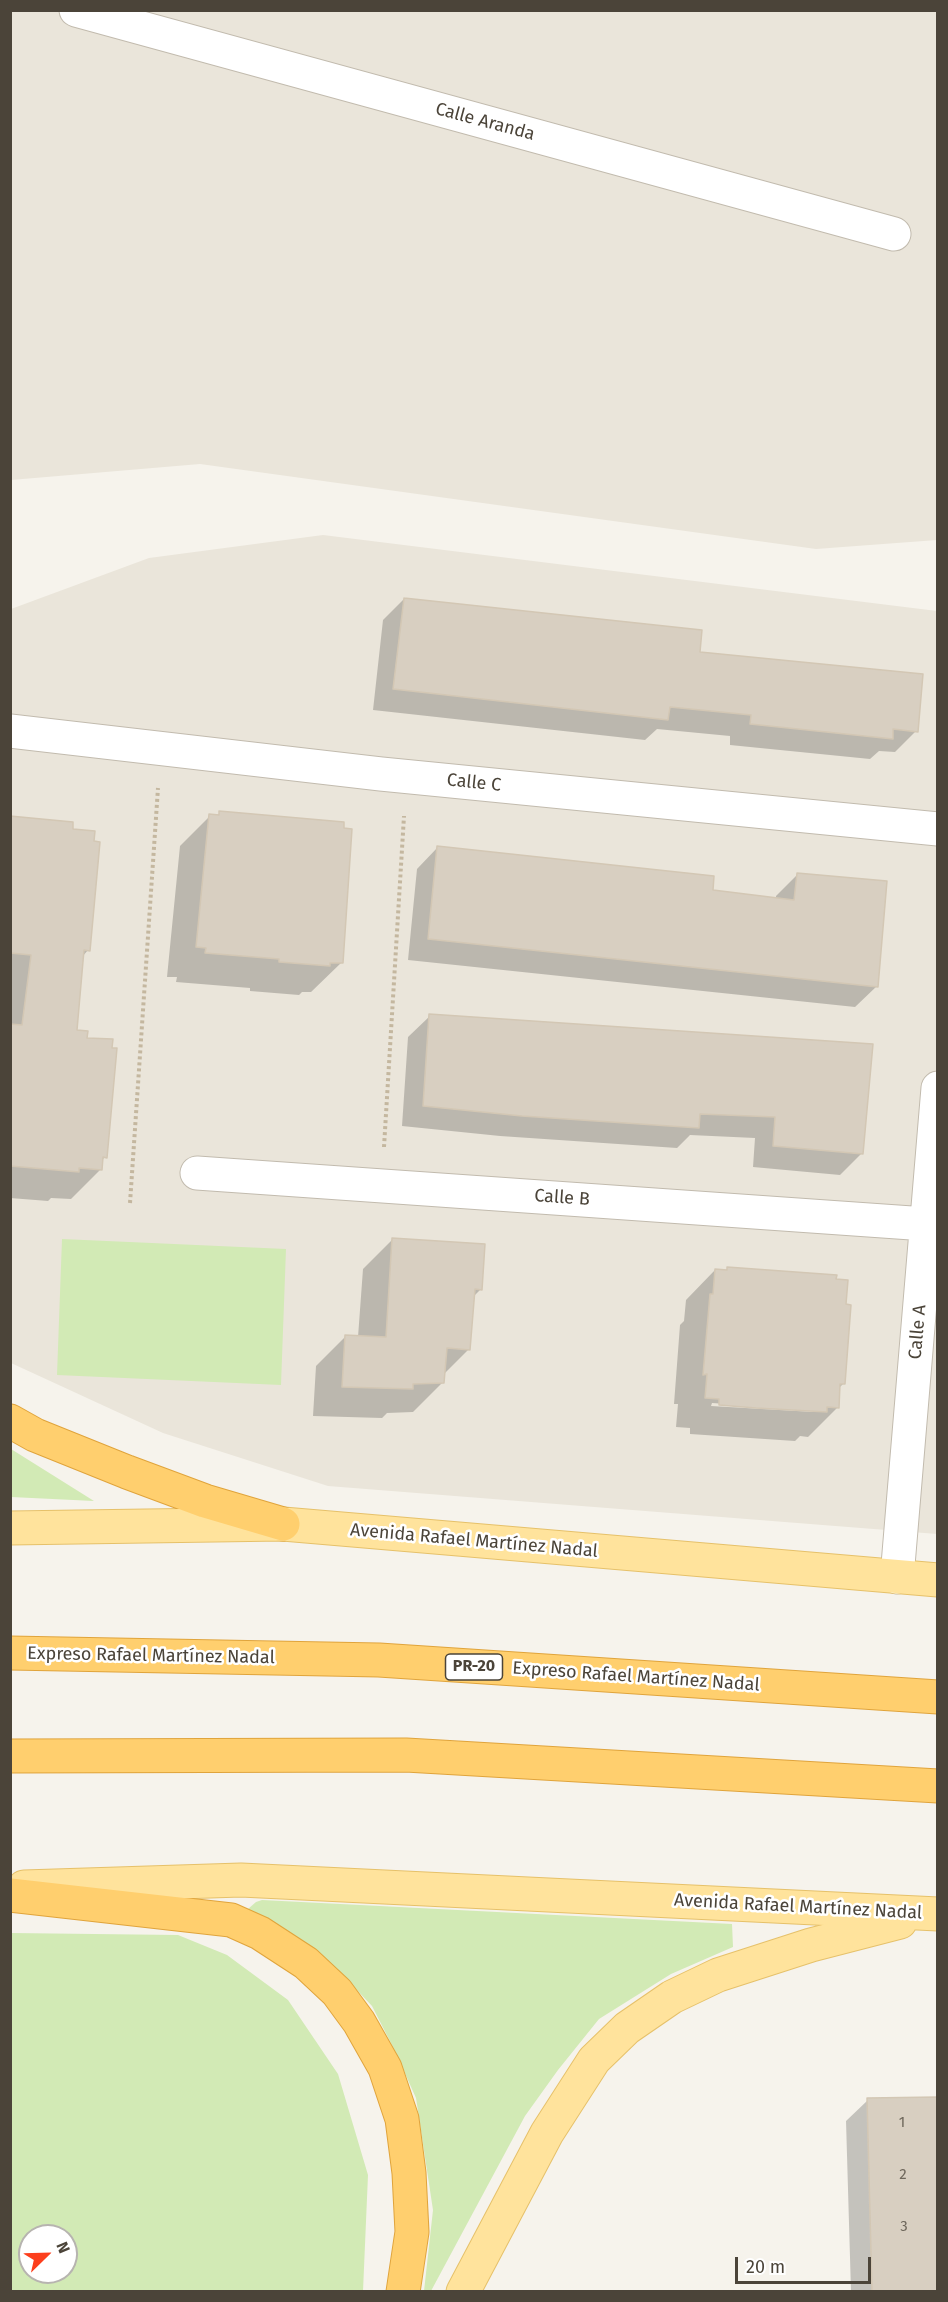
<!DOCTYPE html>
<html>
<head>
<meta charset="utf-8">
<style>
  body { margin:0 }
  #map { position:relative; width:948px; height:2302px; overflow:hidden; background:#f6f3ec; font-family:"Fira Sans",sans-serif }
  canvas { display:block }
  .frame { position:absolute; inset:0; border:12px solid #4b4439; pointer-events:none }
  .north { position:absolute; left:18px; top:2224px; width:60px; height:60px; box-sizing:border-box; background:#fff; border:2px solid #b7b4b0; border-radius:50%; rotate:67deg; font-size:16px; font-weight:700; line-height:24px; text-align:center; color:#4b4439 }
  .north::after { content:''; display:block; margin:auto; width:21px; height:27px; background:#fc3f1d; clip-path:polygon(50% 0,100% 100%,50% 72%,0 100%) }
  .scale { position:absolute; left:735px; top:2257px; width:136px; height:27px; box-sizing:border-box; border:3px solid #4b4439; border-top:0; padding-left:8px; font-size:18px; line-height:21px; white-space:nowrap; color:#4b4439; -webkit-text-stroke:4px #fff; paint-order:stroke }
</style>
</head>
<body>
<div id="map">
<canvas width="948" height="2302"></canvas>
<div class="frame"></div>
<div class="north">N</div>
<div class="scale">20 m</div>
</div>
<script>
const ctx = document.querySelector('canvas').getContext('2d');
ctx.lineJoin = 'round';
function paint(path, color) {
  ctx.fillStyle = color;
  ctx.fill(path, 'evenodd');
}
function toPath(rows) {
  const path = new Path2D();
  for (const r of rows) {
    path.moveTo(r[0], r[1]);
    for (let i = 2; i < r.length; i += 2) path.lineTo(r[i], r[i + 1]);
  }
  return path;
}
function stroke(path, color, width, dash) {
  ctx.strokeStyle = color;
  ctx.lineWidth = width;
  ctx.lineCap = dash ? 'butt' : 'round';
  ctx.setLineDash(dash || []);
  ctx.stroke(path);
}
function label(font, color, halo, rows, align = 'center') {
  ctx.font = font + ' "Fira Sans",sans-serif';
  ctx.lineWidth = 5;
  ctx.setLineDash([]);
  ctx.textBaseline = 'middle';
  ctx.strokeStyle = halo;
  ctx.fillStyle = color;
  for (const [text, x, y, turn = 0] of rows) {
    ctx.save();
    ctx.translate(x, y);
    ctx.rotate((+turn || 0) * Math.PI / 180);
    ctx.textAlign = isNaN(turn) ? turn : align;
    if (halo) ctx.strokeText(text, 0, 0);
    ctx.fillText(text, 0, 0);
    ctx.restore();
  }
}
paint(toPath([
  [11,11,937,11,937,540,816,549,200,464,11,480],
  [323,535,937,611,937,1534,328,1486,163,1433,11,1363,11,609,149,558]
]), '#eae5da');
paint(toPath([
  [62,1239,286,1249,281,1385,57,1375],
  [10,1449,11,1449,94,1501,11,1497],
  [262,1900,732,1924,733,1947,671,1974,599,2019,558,2070,525,2116,431,2291,424,2291,433,2210,416,2098,395,2051,372,2006,335,1967,254,1917,248,1909,256,1902],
  [11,1933,178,1935,227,1955,288,2000,338,2074,368,2175,363,2291,11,2291],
  [30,2236,66,2236,66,2272,30,2272]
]), '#d2eab5');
paint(toPath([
  [404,599,698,653,916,731,895,752,879,751,870,759,730,745,730,736,657,729,645,740,373,710,383,620],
  [220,813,341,963,311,992,302,992,299,995,250,991,250,988,176,982,177,977,167,977,180,846,210,816,216,816],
  [10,818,88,950,82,957,76,1032,86,1039,105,1157,101,1161,101,1169,71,1199,51,1198,48,1201,10,1198],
  [438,847,711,891,776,899,776,896,797,875,877,986,855,1007,408,960,417,869],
  [430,1016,872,1046,862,1153,840,1175,753,1167,755,1138,690,1135,677,1148,500,1136,402,1126,408,1037],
  [393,1239,481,1289,473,1297,469,1349,443,1375,442,1383,413,1412,387,1413,382,1418,313,1416,316,1366,346,1336,358,1337,363,1269],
  [728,1268,843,1384,839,1388,838,1407,808,1437,800,1436,795,1441,690,1434,690,1428,676,1427,678,1404,674,1404,680,1325,684,1321,686,1300,715,1270,725,1271],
  [712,1403,817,1410,814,1412,711,1406],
  [868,2100,938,2292,851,2292,846,2121]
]), '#0003');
const building = toPath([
  [404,598,702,630,700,652,923,674,918,732,893,729,893,739,750,724,751,715,670,707,668,720,393,689,404,598],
  [219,811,344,822,344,828,352,829,343,963,330,963,330,966,279,962,279,959,205,953,206,948,196,947,209,814,219,815,219,811],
  [10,816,73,822,73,829,95,831,94,841,100,842,90,951,84,950,77,1030,88,1031,87,1038,113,1039,112,1048,117,1048,107,1158,103,1157,102,1170,79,1168,79,1172,10,1166,10,1024,22,1025,31,955,10,953,10,816],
  [437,846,714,876,713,890,794,900,797,873,887,881,878,987,428,939,437,846],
  [429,1014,873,1044,863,1154,773,1146,775,1117,700,1114,699,1128,522,1116,423,1106,429,1014],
  [392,1238,485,1244,482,1290,475,1289,470,1350,447,1348,444,1383,413,1384,413,1389,342,1387,345,1335,386,1337,392,1238],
  [727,1267,837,1275,836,1279,848,1280,846,1304,851,1305,845,1384,840,1384,839,1408,827,1407,827,1412,756,1408,719,1405,719,1399,705,1398,707,1374,703,1375,710,1294,713,1294,715,1269,727,1270,727,1267],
  [938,2097,938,2292,872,2292,867,2098,938,2097]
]);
paint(building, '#d8cfc1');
stroke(building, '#d3c7b4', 1.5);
const minor = toPath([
  [76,10,894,234],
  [10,731,381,774,938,829],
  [197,1173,926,1224],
  [897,1577,938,1088]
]);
const major = toPath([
  [10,1528,283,1524,938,1580],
  [24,1887,241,1880,938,1914],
  [463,2292,547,2133,594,2060,627,2028,672,1997,718,1975,811,1945,900,1922]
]);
const highway = toPath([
  [10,1421,35,1435,127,1472,205,1501,283,1524],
  [10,1653,379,1660,938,1697],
  [10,1756,406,1755,938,1786],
  [10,1895,231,1920,260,1933,306,1963,337,1992,359,2022,385,2068,402,2119,409,2173,412,2232,403,2292]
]);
stroke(minor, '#c2bbae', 35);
stroke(major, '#e6c16a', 35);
stroke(highway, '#e0a43c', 35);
stroke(toPath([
  [384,1147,404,816],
  [130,1203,158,788]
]), '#c4b79f', 4, [3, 3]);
stroke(minor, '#fff', 33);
stroke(major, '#ffe39c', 33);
stroke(highway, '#ffcf6e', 33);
label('15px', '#6e675b', null, [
  ["1",902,2123],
  ["2",903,2175],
  ["3",904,2227]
]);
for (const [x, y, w] of [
  [474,1667,57]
]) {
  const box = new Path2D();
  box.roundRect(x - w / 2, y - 13, w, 26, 4.5);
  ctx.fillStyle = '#fff';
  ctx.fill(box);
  stroke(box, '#4b4439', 1.5);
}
label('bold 16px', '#4b4439', null, [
  ["PR-20",474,1667]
]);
label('18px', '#4b4439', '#fff', [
  ["Calle Aranda",485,122,15],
  ["Calle C",474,783,6],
  ["Calle B",562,1198,4],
  ["Calle A",918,1332,-85],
  ["Avenida Rafael Martínez Nadal",474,1541,5],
  ["Expreso Rafael Martínez Nadal",151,1656,1],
  ["Expreso Rafael Martínez Nadal",636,1677,4],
  ["Avenida Rafael Martínez Nadal",798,1907,3]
]);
</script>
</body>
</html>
